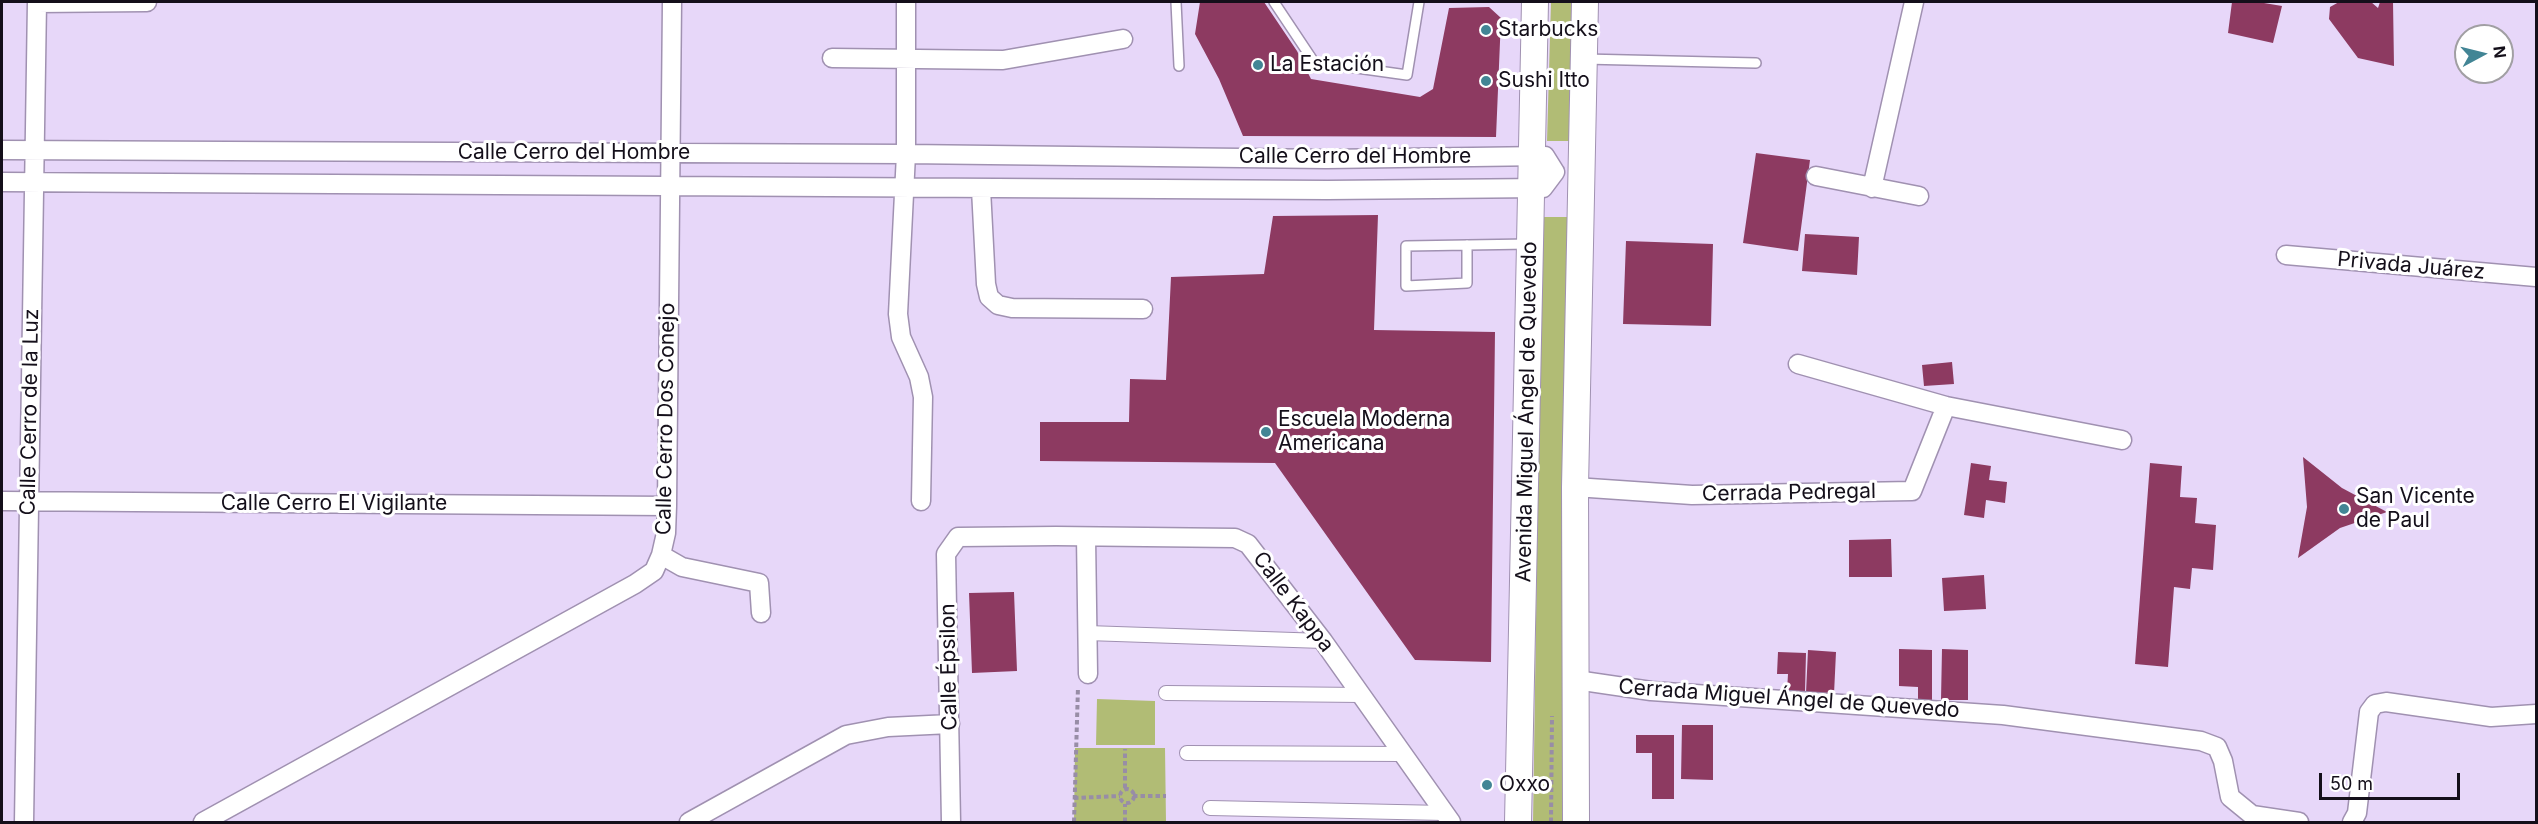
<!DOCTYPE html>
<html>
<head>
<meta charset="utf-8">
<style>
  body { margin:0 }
  #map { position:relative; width:2538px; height:824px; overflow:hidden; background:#e7d7f9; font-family:Inter,sans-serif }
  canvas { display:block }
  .frame { position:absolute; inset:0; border:3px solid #140f1a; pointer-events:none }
  .north { position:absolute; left:2454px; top:24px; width:60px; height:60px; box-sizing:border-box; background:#fff; border:2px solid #a19fa3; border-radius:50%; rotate:83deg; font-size:16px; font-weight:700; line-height:24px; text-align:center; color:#140f1a }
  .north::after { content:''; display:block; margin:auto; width:21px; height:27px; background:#428595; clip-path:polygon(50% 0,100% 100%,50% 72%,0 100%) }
  .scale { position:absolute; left:2319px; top:773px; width:141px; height:27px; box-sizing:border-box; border:3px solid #140f1a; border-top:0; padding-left:8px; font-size:18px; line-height:21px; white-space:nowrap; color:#140f1a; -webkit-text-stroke:4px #fff; paint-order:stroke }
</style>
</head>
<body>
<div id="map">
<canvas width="2538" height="824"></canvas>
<div class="frame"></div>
<div class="north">N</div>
<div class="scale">50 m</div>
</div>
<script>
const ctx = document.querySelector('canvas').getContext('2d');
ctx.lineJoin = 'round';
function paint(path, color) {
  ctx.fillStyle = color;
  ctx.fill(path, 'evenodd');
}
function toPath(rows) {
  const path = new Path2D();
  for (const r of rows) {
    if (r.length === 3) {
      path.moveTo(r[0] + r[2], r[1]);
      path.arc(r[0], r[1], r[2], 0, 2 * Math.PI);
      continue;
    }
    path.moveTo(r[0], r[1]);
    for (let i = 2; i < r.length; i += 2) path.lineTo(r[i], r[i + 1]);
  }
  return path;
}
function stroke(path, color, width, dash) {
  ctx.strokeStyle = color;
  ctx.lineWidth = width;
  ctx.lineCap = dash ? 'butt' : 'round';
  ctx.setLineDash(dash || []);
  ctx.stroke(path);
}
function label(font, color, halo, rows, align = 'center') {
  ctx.font = font + ' Inter,sans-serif';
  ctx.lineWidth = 6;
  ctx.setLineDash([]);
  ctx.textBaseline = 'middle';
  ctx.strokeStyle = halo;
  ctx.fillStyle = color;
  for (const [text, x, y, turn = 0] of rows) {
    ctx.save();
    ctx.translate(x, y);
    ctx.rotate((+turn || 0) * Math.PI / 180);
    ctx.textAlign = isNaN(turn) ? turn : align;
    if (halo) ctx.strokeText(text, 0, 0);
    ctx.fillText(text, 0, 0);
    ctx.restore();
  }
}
paint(toPath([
  [1551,2,1572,2,1569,141,1547,141],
  [1542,217,1568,217,1565,822,1533,822],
  [1097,699,1155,701,1155,745,1096,745],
  [1075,748,1165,748,1166,822,1074,822]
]), '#b1bc75');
paint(toPath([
  [1200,2,1264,2,1297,51,1311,79,1420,97,1433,89,1449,8,1489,7,1501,18,1496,137,1243,136,1219,79,1195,34],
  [2232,2,2258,2,2282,6,2273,43,2228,33],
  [2339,2,2371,2,2378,8,2380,2,2393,2,2394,66,2358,58,2329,19,2330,7],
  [1756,153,1810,160,1798,251,1743,243],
  [1378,215,1374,330,1495,332,1491,662,1415,660,1275,463,1040,461,1040,422,1129,422,1130,379,1166,380,1171,277,1264,274,1273,216],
  [1805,234,1859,237,1857,275,1802,271],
  [1626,241,1713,244,1711,326,1623,324],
  [1952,362,1954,384,1924,386,1922,365],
  [2303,457,2342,488,2387,512,2340,528,2298,558,2307,507],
  [1971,463,1991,466,1989,480,2007,482,2005,503,1986,500,1984,518,1964,515],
  [2150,463,2182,466,2180,497,2197,498,2195,523,2216,525,2213,570,2192,568,2190,589,2174,587,2168,667,2135,664],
  [1891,539,1892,577,1849,577,1849,540],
  [1984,575,1986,609,1944,611,1942,578],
  [1014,592,1017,671,972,673,969,593],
  [1899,649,1932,650,1932,704,1918,704,1918,687,1899,686],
  [1942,649,1968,650,1968,700,1941,700],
  [1808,650,1836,652,1834,694,1806,693],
  [1778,652,1806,653,1805,692,1787,691,1788,674,1777,674],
  [1682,725,1713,725,1713,780,1681,779],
  [1636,735,1674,735,1674,799,1652,799,1652,753,1636,753]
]), '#8d3a61');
const service = toPath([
  [1176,2,1179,66],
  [1274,2,1314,62,1407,75,1419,2],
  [1584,59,1756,63],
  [1467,245,1467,283,1406,286,1406,246,1529,244]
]);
const pedestrian = toPath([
  [1087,633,1323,641],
  [1166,693,1361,695],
  [1187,753,1402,754],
  [1210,808,1444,813]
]);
const minor = toPath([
  [906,2,906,154,898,314,901,337,919,377,923,397,921,501],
  [37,3,147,2],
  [832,58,1003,60,1123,39],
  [2,150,906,154,1326,159,1545,156,1555,172],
  [1816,176,1919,196],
  [2,182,1327,190,1543,188,1555,172],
  [1872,188,1914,2],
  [981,189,986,284,989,297,998,305,1012,308,1143,309],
  [2286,255,2536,277],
  [1798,364,1946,406,2122,440],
  [1575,487,1692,495,1912,491,1946,406],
  [2,501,667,506],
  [1086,537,1088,674],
  [661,555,682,567,759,583,761,613],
  [1576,680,1651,691,2003,715,2201,741,2217,747,2223,761,2230,797,2252,815,2299,822],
  [24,822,37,2],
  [203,822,635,584,654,571,661,555,666,533,667,506,672,2],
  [689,822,846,735,888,727,950,724],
  [951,822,946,554,958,537,1056,536,1235,538,1248,544,1323,641,1451,822],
  [2352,822,2357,813,2369,712,2375,704,2386,702,2491,717,2536,714]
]);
const secondary = toPath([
  [1518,822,1535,2],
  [1576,822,1575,487,1585,2]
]);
stroke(service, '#a091b1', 12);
stroke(pedestrian, '#a091b1', 16);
stroke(minor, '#a091b1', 21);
stroke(secondary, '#a091b1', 28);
stroke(toPath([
  [1125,788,1125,749],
  [1127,796,7],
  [1133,796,1166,796],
  [1074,798,1120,796],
  [1074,822,1078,687],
  [1125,822,1125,804],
  [1551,822,1552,716]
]), '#988da6', 4, [4.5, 3]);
stroke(service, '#fff', 9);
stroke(pedestrian, '#fff', 14);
stroke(minor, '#fff', 18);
stroke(secondary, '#fff', 26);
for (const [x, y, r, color] of [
  [1486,30,6,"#428595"],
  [1258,65,6,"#428595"],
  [1486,81,6,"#428595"],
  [1266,432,6,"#428595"],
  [2344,509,6,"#428595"],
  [1487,785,6,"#428595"]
]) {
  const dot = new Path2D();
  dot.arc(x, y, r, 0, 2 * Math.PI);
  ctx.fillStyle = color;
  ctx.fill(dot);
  stroke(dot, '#fff', 2);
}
label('21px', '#140f1a', '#fff', [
  ["Starbucks",1498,30],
  ["La Estación",1270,65],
  ["Sushi Itto",1498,81],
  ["Escuela Moderna",1278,420],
  ["Americana",1278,444],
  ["San Vicente",2356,497],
  ["de Paul",2356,521],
  ["Oxxo",1499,785]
], 'left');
label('21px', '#140f1a', '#fff', [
  ["Calle Cerro del Hombre",574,153],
  ["Calle Cerro del Hombre",1355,157],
  ["Privada Juárez",2411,266,5],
  ["Calle Cerro de la Luz",30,412,-89],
  ["Avenida Miguel Ángel de Quevedo",1527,412,-89],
  ["Calle Cerro Dos Conejo",666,419,-89],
  ["Cerrada Pedregal",1789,493,-1],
  ["Calle Cerro El Vigilante",334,504],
  ["Calle Kappa",1293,602,53],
  ["Calle Épsilon",949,667,-91],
  ["Cerrada Miguel Ángel de Quevedo",1789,699,4]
]);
</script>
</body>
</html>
